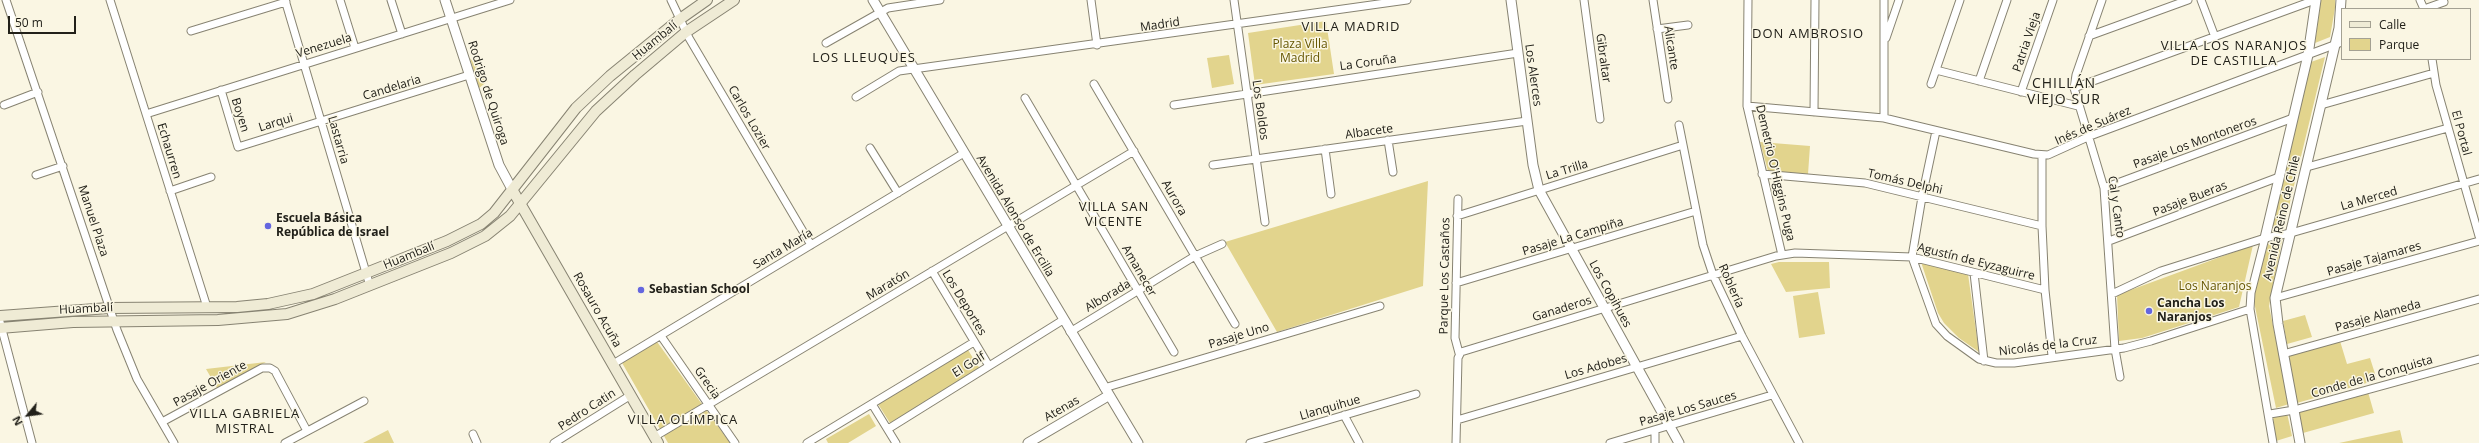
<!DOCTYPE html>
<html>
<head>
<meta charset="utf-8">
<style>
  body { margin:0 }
  #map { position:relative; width:2479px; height:443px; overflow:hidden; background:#faf6e3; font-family:"Open Sans",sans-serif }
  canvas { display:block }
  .legend { position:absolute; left:2341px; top:8px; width:130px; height:52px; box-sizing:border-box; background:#faf6e3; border:1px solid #a4a193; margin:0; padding:5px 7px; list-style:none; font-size:12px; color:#22211a }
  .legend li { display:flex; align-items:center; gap:8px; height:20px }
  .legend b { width:20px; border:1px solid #a4a193 }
  .north { position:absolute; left:8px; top:395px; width:40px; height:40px; -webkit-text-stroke:3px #faf6e3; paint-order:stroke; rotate:241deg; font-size:11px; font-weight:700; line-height:16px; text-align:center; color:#22211a }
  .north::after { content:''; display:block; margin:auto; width:14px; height:18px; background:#22211a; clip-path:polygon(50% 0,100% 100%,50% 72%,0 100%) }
  .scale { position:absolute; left:8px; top:16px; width:68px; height:18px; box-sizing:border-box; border:2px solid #22211a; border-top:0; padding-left:5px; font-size:12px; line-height:14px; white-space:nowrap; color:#22211a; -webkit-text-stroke:3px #faf6e3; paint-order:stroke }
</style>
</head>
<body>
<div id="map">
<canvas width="2479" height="443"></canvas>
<ul class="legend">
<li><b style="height:5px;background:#efebd5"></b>Calle</li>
<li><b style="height:11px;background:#e2d48d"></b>Parque</li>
</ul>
<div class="north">N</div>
<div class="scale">50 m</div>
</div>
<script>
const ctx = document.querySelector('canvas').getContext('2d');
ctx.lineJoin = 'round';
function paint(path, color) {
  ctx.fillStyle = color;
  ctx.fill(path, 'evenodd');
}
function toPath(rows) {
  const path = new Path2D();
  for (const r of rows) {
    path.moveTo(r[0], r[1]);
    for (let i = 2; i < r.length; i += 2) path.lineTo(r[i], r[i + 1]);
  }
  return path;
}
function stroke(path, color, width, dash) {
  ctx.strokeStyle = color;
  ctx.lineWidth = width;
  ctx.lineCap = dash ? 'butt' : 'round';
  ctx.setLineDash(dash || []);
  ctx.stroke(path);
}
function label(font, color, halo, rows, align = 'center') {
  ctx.font = font + ' "Open Sans",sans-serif';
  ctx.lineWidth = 3;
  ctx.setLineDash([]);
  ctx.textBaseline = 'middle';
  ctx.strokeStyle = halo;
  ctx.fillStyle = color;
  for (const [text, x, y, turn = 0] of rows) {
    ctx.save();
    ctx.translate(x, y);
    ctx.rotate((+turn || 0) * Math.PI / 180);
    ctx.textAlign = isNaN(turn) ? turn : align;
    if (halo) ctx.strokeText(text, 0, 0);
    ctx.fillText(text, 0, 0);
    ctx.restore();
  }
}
paint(toPath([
  [2321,0,2335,0,2335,8,2330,37,2315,43],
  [1326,21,1334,74,1255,85,1248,33],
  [1229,55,1234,84,1212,88,1207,58],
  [2325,57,2284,227,2271,232,2311,62],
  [470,58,488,81,479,88],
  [1760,142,1810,146,1808,174,1768,171],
  [1428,181,1423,286,1277,332,1225,242],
  [2282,240,2269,306,2289,404,2276,408,2253,297,2268,244],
  [2253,245,2239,307,2142,338,2119,341,2117,295],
  [1779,262,1829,262,1830,288,1786,292,1771,264],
  [1921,262,1968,274,1979,352,1959,338,1944,323,1938,313],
  [1818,292,1825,334,1799,338,1793,296],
  [2305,315,2312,337,2287,344,2283,321],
  [655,339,730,443,668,443,621,361],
  [2340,341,2347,364,2370,358,2377,380,2297,403,2289,356],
  [968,350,980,369,890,423,878,404],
  [266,362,217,388,206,369],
  [2368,392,2374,413,2303,433,2299,411],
  [2287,413,2292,436,2276,441,2273,417],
  [869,414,876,426,848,443,828,443,826,439],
  [388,430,394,443,363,443],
  [2400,430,2403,443,2339,443]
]), '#e2d48d');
const minor = toPath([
  [6,0,117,330,137,379,174,443],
  [110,0,207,307],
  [285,0,370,286],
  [340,0,355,48],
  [391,0,402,34],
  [671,0,689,38,811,245],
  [1091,0,1097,45],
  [1234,0,1265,222],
  [1584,0,1600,119],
  [1653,0,1668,99],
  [1748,0,1747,106,1782,255],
  [2102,0,2076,75,2074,88,2104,188,2115,349,2120,377],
  [2201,0,2215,37],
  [2420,0,2424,9],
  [2424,9,2444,2],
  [1657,29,1688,25],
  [191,31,286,2],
  [2089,36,2188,0],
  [1886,38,1899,0],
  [826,43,888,8,940,0],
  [2432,59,2436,85,2479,236],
  [1936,70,2078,106],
  [1979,81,2007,0],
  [1094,84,1235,324],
  [1931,84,1960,0],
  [2074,88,2315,0],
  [221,90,238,147,469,75],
  [2021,92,2053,0],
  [856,97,899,71,1407,0],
  [1025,98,1174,352],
  [4,105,38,92],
  [1174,105,1518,53],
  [2321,105,2434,73],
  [1747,106,1884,118,2034,154,2048,155,2090,136,2342,42],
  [1814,112,1815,0],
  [146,114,510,0],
  [1884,118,1884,0],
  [1679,125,1703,245,1713,275,1742,336,1799,443],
  [1936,131,1922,197,1912,257,1936,324,1947,336,1979,359,1996,363,2014,363,2124,348,2151,341,2250,309],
  [1388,140,1393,172],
  [870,148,898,193],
  [1325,149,1331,194],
  [2042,155,2042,226,2045,290,2052,356],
  [1213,165,1527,121],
  [2307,167,2448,128],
  [1762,174,1865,183,2042,226],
  [36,175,63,166],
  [2104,188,2293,118],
  [170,191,211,177],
  [1458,199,1455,338,1459,353],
  [1457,216,1683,145],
  [2265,238,2251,293,2250,309,2273,443],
  [2109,241,2279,177],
  [932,271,989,366],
  [1974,273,1984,361],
  [1456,283,1696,211],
  [2112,294,2161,271,2265,238,2291,233,2479,179],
  [2275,298,2479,241],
  [0,322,32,443],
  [1070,332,1195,256,1222,244],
  [661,336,735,443],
  [2283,354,2479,299],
  [613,364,964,153],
  [1104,388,1380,306],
  [872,404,896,443],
  [2270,414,2294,410,2479,359],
  [1344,415,1359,443],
  [1457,420,1742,336],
  [162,422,262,368,270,368,275,371,307,431],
  [888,429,1063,320],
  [473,434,477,443],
  [654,437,1134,151],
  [285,443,364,401],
  [554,443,631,395],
  [807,443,974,342],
  [1250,443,1416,394],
  [1456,443,1458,358,1461,352,1776,256,1795,253,1912,257,2045,290],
  [1610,443,1772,395],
  [1655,443,1655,430]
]);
const tertiary = toPath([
  [445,0,499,165,513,191],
  [873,0,1138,443],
  [1511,0,1533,165,1539,190,1679,443],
  [2265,238,2308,55,2316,0],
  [1028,443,1108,396],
  [2300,443,2278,324,2275,298,2339,28,2341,0]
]);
const secondary = toPath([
  [513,191,658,443],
  [0,316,109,308,237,307,268,304,313,294,447,241,481,224,494,213,576,108,610,76,680,19,707,0],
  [0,328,73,322,218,320,287,314,335,299,451,253,485,236,510,216,596,111,635,75,686,32,734,0]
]);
stroke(minor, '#878372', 9);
stroke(tertiary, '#878372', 11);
stroke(secondary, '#878372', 12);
stroke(minor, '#fff', 7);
stroke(tertiary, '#fff', 9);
stroke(secondary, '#efebd5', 10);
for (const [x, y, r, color] of [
  [268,226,4,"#6466df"],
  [641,290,4,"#6466df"],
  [2149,311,4,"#6466df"]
]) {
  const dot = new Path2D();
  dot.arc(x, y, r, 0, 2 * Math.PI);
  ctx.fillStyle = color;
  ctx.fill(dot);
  stroke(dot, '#faf6e3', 1.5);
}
label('12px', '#22211a', '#faf6e3', [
  ["Madrid",1160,25,-8],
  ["Huambalí",655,41,-39],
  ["Patria Vieja",2027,42,-71],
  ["Venezuela",324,46,-17],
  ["Alicante",1671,48,81],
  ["Gibraltar",1603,58,82],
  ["La Coruña",1368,63,-8],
  ["Los Alerces",1533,75,82],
  ["Candelaria",392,88,-17],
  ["Rodrigo de Quiroga",488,93,72],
  ["Los Boldos",1260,110,82],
  ["Boyen",240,115,73],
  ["Carlos Lozier",749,118,60],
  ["Larqui",276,123,-17],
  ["Inés de Suárez",2093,126,-23],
  ["Albacete",1369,132,-8],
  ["El Portal",2461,133,75],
  ["Lastarria",338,140,74],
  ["Pasaje Los Montoneros",2195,143,-20],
  ["Echaurren",169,151,73],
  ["La Trilla",1567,170,-17],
  ["Demetrio O'Higgins Puga",1775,173,77],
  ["Tomás Delphi",1905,182,13],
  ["Aurora",1174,198,60],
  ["Pasaje Bueras",2190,199,-21],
  ["La Merced",2369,199,-16],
  ["Cal y Canto",2116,207,82],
  ["Avenida Alonso de Ercilla",1015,216,59],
  ["Avenida Reino de Chile",2282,218,-77],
  ["Manuel Plaza",93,221,72],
  ["Pasaje La Campiña",1573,237,-17],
  ["Santa María",783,249,-31],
  ["Huambalí",409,256,-22],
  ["Pasaje Tajamares",2374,259,-16],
  ["Agustín de Eyzaguirre",1976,262,14],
  ["Amanecer",1139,271,60],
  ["Parque Los Castaños",1445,276,-89],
  ["Maratón",888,285,-31],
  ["Roblería",1731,286,66],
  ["Los Copihues",1610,294,61],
  ["Alborada",1108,296,-31],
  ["Los Deportes",964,303,59],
  ["Huambalí",86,309,-3],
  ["Ganaderos",1562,309,-17],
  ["Rosauro Acuña",597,310,60],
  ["Pasaje Alameda",2378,316,-16],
  ["Pasaje Uno",1239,336,-17],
  ["Nicolás de la Cruz",2048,346,-7],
  ["El Golf",969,365,-32],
  ["Los Adobes",1596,367,-16],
  ["Conde de la Conquista",2372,377,-16],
  ["Grecia",707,383,55],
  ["Pasaje Oriente",210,384,-29],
  ["Llanquihue",1330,408,-16],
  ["Atenas",1062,409,-30],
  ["Pasaje Los Sauces",1688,409,-16],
  ["Pedro Catin",587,410,-33]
]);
label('12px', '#655600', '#faf6e3', [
  ["Plaza Villa",1300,45],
  ["Madrid",1300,59],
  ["Los Naranjos",2215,287]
]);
label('bold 12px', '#22211a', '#faf6e3', [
  ["Escuela Básica",276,219],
  ["República de Israel",276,233],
  ["Sebastian School",649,290],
  ["Cancha Los",2157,304],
  ["Naranjos",2157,318]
], 'left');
ctx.letterSpacing = '1px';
label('13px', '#22211a', '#faf6e3', [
  ["VILLA MADRID",1351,27],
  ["DON AMBROSIO",1808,34],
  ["VILLA LOS NARANJOS",2234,46],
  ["DE CASTILLA",2234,61],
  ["LOS LLEUQUES",864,58],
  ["VILLA SAN",1114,207],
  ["VICENTE",1114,222],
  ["VILLA GABRIELA",245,414],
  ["MISTRAL",245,429],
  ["VILLA OLÍMPICA",683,420]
]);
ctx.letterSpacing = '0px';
ctx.letterSpacing = '1px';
label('14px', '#22211a', '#faf6e3', [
  ["CHILLÁN",2064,84],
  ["VIEJO SUR",2064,100]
]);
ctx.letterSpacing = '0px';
</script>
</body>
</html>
